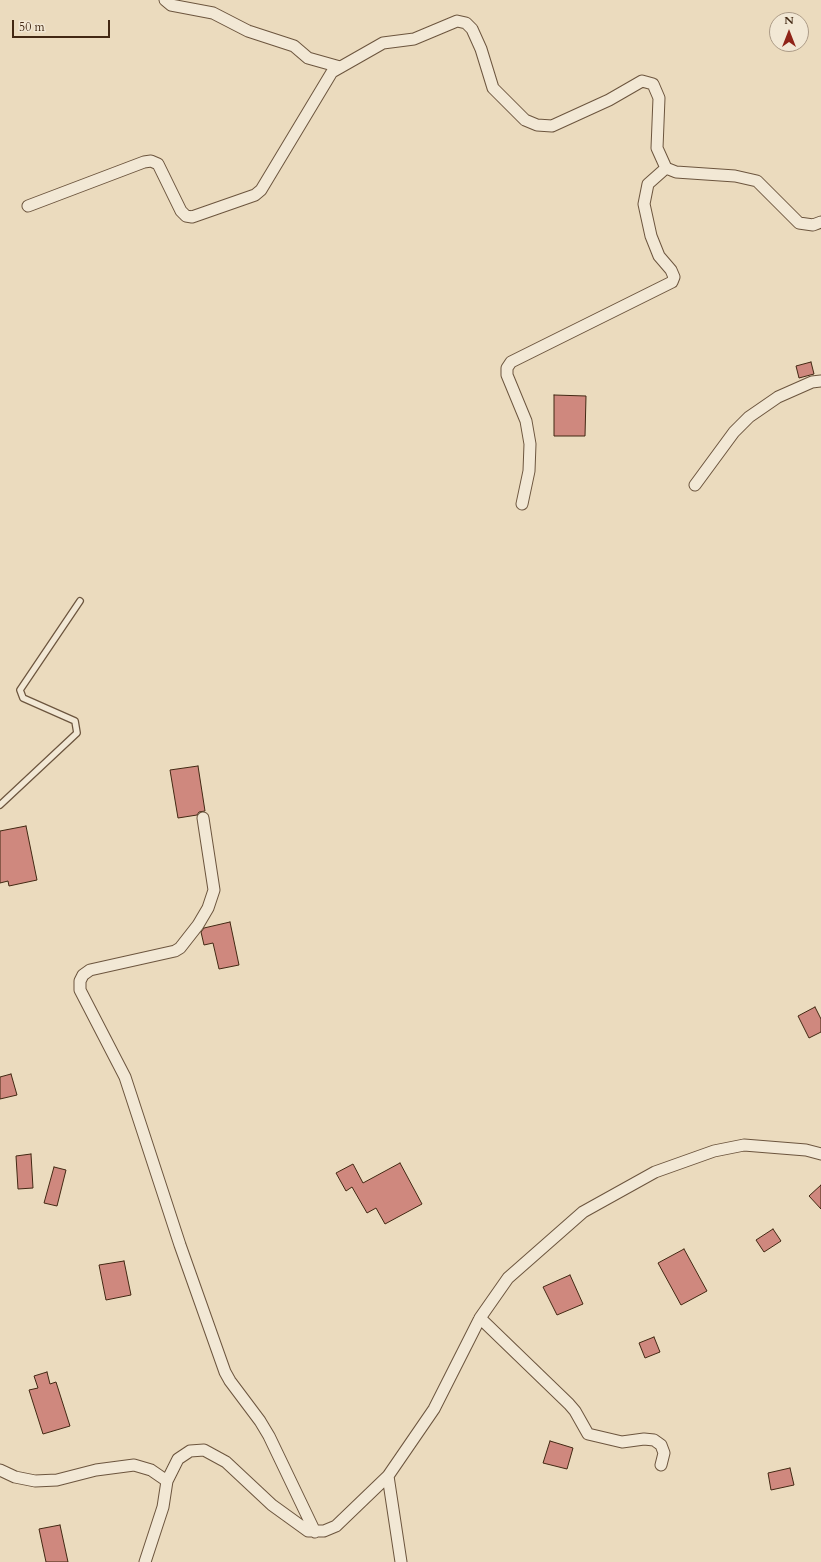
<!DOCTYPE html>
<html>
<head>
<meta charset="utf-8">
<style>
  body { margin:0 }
  #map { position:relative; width:821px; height:1562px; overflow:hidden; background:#ebdbbe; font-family:Cardo,serif }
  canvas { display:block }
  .north { position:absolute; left:769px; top:12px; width:40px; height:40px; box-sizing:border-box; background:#f2e8d5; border:1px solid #ac9b87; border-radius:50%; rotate:0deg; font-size:11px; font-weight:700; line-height:16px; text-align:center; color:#422813 }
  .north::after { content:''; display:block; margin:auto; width:14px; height:18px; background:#8f2418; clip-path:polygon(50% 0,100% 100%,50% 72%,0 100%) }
  .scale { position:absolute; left:12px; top:20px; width:98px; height:18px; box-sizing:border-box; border:2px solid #422813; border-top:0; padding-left:5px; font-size:12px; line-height:14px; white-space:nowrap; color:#422813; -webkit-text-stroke:3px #f2e8d5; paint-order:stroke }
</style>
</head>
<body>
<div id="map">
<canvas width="821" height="1562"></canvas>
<div class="north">N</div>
<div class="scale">50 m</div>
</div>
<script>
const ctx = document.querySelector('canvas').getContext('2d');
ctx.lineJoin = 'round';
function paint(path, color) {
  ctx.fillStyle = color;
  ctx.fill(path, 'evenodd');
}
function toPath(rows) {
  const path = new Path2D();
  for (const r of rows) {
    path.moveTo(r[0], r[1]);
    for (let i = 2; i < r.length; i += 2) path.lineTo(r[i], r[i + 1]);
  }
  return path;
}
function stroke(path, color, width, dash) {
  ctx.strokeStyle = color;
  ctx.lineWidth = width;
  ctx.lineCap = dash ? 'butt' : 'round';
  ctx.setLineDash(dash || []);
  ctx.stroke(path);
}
const building = toPath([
  [811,362,814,374,799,378,796,366,811,362],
  [554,395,586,396,585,436,554,436,554,395],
  [198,766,205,811,199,812,197,815,178,818,170,770,198,766],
  [26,826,37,880,9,886,8,881,0,883,0,831,26,826],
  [230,922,239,965,219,969,213,943,204,945,201,932,204,928,230,922],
  [815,1007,821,1019,821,1032,809,1038,798,1016,815,1007],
  [11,1074,17,1095,0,1099,0,1077,11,1074],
  [31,1154,33,1188,18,1189,16,1156,31,1154],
  [400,1163,422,1204,385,1224,376,1208,367,1213,352,1187,346,1191,336,1173,353,1164,363,1183,400,1163],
  [54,1167,66,1170,57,1206,44,1203,54,1167],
  [821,1185,821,1209,809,1196,821,1185],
  [773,1229,781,1241,764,1252,756,1240,773,1229],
  [684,1249,707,1291,681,1305,658,1263,684,1249],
  [124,1261,131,1295,106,1300,99,1265,124,1261],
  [570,1275,583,1304,557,1315,543,1287,570,1275],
  [654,1337,660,1352,645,1358,639,1343,654,1337],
  [47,1372,50,1384,56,1382,70,1426,43,1434,29,1390,38,1388,34,1376,47,1372],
  [550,1441,573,1448,567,1469,543,1463,550,1441],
  [790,1468,794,1485,771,1490,768,1473,790,1468],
  [60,1525,68,1562,46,1562,39,1529,60,1525]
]);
paint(building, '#cf887e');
stroke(building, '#422813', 1);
const lane = toPath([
  [0,805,77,733,75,721,23,698,20,690,80,601]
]);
const street = toPath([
  [165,0,171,5,213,13,248,31,294,46,308,58,340,67],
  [28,206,144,162,151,161,158,164,181,211,186,216,192,217,255,195,261,190,332,72,383,43,414,39,457,21,466,23,472,29,481,49,493,88,525,120,537,125,552,126,609,100,642,81,653,84,659,98,657,148,666,168,676,172,735,176,757,181,799,223,813,225,821,222],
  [695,485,734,432,749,417,778,397,812,382,821,381],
  [522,504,529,471,530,444,526,421,507,375,507,368,511,362,672,282,674,277,671,270,659,256,651,236,644,204,648,184,666,168],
  [203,818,214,890,208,908,198,925,180,948,175,951,90,970,83,975,80,981,80,990,125,1077,180,1245,225,1372,230,1381,260,1421,269,1436,315,1532],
  [480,1318,569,1404,575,1411,588,1434,622,1442,644,1439,654,1440,661,1445,664,1453,661,1465],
  [0,1470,15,1477,35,1481,57,1480,96,1470,134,1465,151,1470,167,1481],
  [388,1476,401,1562],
  [145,1562,163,1507,167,1481,178,1459,190,1451,204,1450,226,1462,272,1505,308,1531,324,1531,336,1526,388,1476,434,1409,480,1318,508,1278,583,1212,655,1172,714,1151,744,1145,806,1150,821,1154]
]);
stroke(lane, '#6c553e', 8);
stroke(street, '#6c553e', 13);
stroke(lane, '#f2e8d5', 5.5);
stroke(street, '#f2e8d5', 11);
</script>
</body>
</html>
